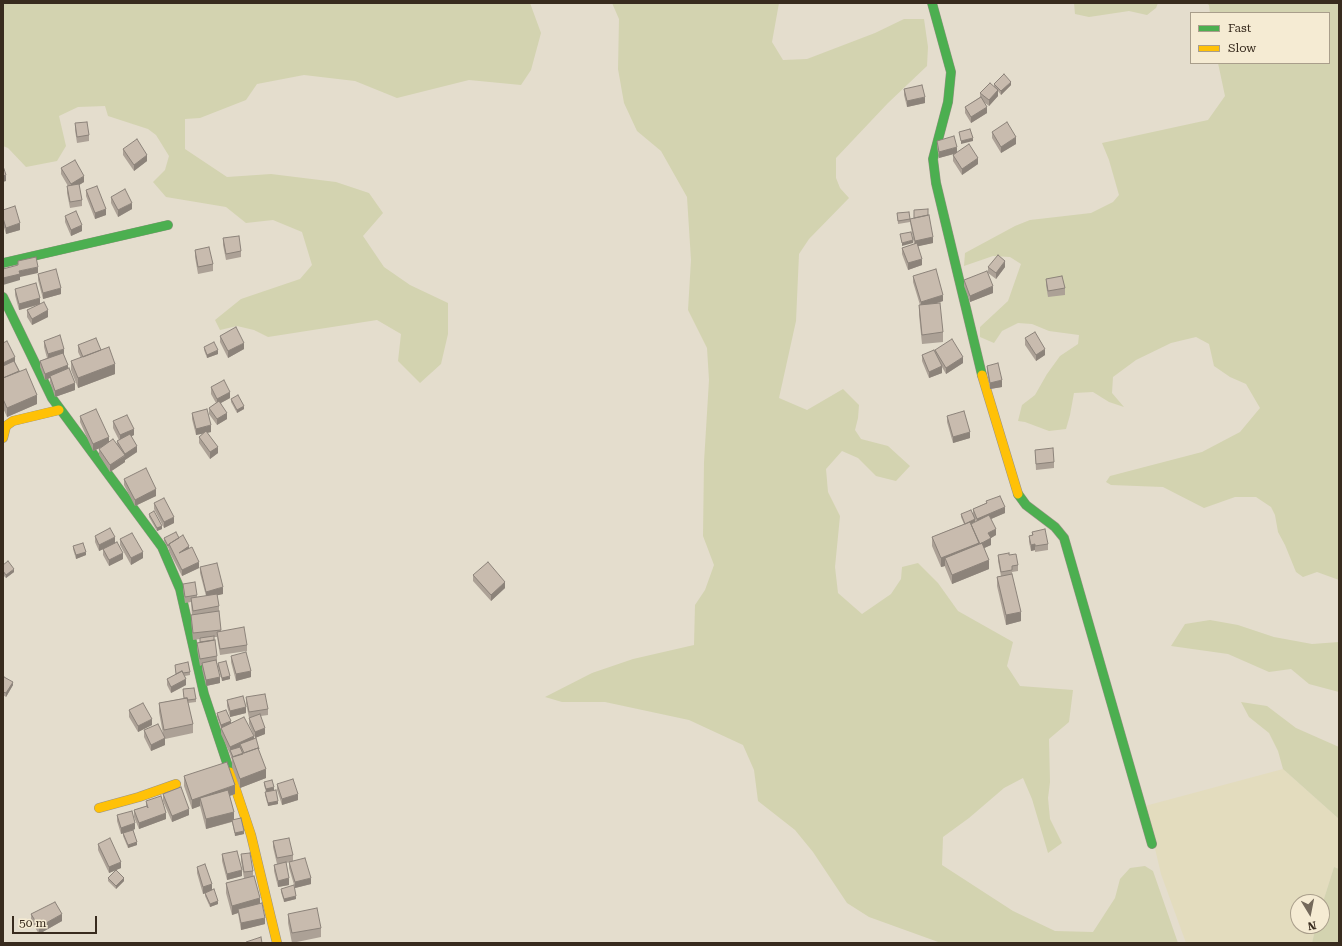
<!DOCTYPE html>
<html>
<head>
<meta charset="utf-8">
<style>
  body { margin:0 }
  #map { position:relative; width:1342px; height:946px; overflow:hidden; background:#e4ddcd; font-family:"Roboto Serif",serif }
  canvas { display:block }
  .frame { position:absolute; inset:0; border:4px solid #382b1e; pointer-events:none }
  .legend { position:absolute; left:1190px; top:12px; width:140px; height:52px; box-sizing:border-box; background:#f5ebd3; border:1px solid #a99e8b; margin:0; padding:5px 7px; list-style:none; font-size:12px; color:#382b1e }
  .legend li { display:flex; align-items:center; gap:8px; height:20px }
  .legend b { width:20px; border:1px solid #a99e8b }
  .north { position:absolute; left:1290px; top:894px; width:40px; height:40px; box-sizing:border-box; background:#f5ebd3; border:1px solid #a99e8b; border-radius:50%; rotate:170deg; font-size:11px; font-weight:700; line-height:16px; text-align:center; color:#382b1e }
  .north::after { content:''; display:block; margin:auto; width:14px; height:18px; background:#74695b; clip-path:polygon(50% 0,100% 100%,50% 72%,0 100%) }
  .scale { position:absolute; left:12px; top:916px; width:85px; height:18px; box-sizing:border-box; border:2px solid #382b1e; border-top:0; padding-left:5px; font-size:12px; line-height:14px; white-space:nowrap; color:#382b1e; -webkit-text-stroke:3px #f5ebd3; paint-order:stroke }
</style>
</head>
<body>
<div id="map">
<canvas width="1342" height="946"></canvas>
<div class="frame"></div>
<ul class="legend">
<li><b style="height:5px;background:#4caf50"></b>Fast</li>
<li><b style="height:5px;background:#ffc107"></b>Slow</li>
</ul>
<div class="north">N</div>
<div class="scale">50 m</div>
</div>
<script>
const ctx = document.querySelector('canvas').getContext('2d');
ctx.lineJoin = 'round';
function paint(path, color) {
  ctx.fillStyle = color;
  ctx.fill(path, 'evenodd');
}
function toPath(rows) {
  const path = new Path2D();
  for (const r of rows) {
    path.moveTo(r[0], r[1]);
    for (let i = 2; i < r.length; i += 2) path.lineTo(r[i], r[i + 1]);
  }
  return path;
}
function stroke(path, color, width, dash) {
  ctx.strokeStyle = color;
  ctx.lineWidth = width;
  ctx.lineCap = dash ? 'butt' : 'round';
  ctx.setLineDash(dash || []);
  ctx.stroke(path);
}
paint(toPath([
  [1283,769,1339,819,1339,869,1334,867,1322,905,1322,902,1298,902,1298,926,1316,926,1312,943,1186,943,1161,874,1145,806]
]), '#e3dcbe');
paint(toPath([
  [3,3,530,3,541,33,531,70,521,85,469,80,397,98,355,81,304,75,257,84,246,100,200,118,185,119,185,149,227,177,271,174,336,182,369,193,383,213,363,236,384,267,410,285,448,303,448,334,441,364,420,383,398,361,401,334,377,320,268,337,254,330,237,326,220,330,215,320,241,299,300,279,312,265,302,232,273,220,246,223,226,207,166,197,153,182,165,170,169,156,156,135,148,129,108,116,105,106,78,107,59,116,66,146,57,161,26,167,8,148,3,146],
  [612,3,779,3,772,42,783,60,807,59,875,33,904,19,924,19,928,47,927,66,888,103,836,158,836,178,840,188,849,198,809,239,799,254,796,321,779,398,807,410,843,389,859,405,858,418,855,430,861,439,888,446,910,466,896,481,876,476,858,458,842,451,826,469,828,492,840,516,835,567,838,593,862,614,891,594,901,579,902,567,918,563,938,583,958,611,1013,642,1007,666,1020,686,1073,690,1069,722,1049,739,1050,782,1048,798,1050,819,1062,843,1048,853,1032,799,1023,778,1004,788,969,818,943,837,942,865,1013,911,1055,931,1093,932,1115,898,1120,879,1130,868,1145,866,1153,871,1178,943,941,943,869,917,847,903,813,852,795,830,758,801,754,770,743,745,689,720,605,702,562,702,545,697,592,673,633,659,694,645,695,605,705,590,714,565,703,536,704,462,709,380,707,348,688,310,691,260,687,197,661,151,637,131,624,103,618,69,619,19],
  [1074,3,1158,3,1156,8,1147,15,1129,11,1089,17,1075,14],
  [1206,3,1339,3,1339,580,1317,572,1303,577,1296,572,1285,545,1278,532,1275,515,1271,507,1256,497,1235,497,1204,508,1163,487,1111,485,1106,482,1110,476,1202,452,1240,432,1260,408,1246,384,1230,377,1214,366,1209,344,1196,337,1171,343,1136,360,1113,377,1112,393,1124,407,1109,402,1093,392,1074,393,1070,415,1066,429,1049,431,1025,422,1018,421,1022,405,1035,395,1047,374,1060,356,1078,344,1079,335,1049,331,1032,324,1018,323,1002,331,994,343,980,337,980,327,1008,301,1021,264,1010,257,993,256,964,266,965,253,1015,226,1030,220,1091,213,1113,202,1119,195,1109,160,1102,143,1208,120,1225,96,1218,63,1329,63,1329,13,1210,13,1209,5],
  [1210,620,1238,625,1274,637,1312,644,1339,642,1339,692,1309,684,1291,669,1269,672,1228,654,1171,646,1185,624],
  [1241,702,1267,706,1296,728,1339,747,1339,819,1283,769,1278,751,1269,733,1249,717],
  [1334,867,1339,869,1339,943,1312,943,1316,926,1322,926,1322,905]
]), '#d3d3b0');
const fast = toPath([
  [932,3,951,72,948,102,933,159,936,183,982,375],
  [3,263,168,225],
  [3,297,52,398,162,547,180,589,204,694,230,772],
  [1018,494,1026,505,1055,527,1064,538,1152,844]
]);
const slow = toPath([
  [982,375,1018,494],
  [3,438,6,426,13,421,59,410],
  [230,772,251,835,277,943],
  [99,808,139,797,176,784]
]);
stroke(fast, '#999286', 10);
stroke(slow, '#999286', 10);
stroke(fast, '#4caf50', 9);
stroke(slow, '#ffc107', 9);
paint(toPath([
  [994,84,1011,85,1001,95,998,91,998,96,989,106,985,103,987,113,971,123,965,113,965,107,980,97,980,93,994,87],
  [904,89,925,103,907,107,904,95],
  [75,123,89,135,89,141,77,143,75,130],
  [992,132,1016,144,1001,153,992,138],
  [937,141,957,152,978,164,962,175,953,161,953,155,954,154,939,158,937,147],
  [123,149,147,161,134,171,123,155],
  [61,168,84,182,79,185,82,200,82,206,70,208,67,193,67,186,68,186,61,174],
  [86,190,106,215,95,219,86,196],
  [111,197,132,209,118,217,111,203],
  [3,210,20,230,6,234,3,224],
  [897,213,910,219,928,215,933,243,918,246,922,265,908,270,902,254,902,248,914,244,910,222,898,224],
  [65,216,82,231,71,236,65,222],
  [223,238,241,251,241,257,226,260,223,245],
  [195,250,213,264,213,271,198,274,195,257],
  [988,267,1005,267,996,279,988,273],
  [38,274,61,294,43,299,38,280],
  [913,276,943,301,937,303,943,332,943,342,922,344,919,315,919,305,920,305,913,282],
  [1046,279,1065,288,1065,295,1048,297,1046,285],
  [964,280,993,293,970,302,964,286],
  [15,289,40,304,48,317,32,325,27,317,27,310,38,305,19,310,15,295],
  [220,336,244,349,228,358,220,342],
  [1025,338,1045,355,1036,361,1025,345],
  [44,341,64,355,68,369,75,390,55,397,50,382,50,378,45,380,40,367,40,361,47,358,44,347],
  [3,343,15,362,37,404,7,417,3,408],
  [78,345,101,350,115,374,78,388,71,370,71,361,81,358,78,352],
  [204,347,218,354,207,358,204,350],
  [935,350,963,363,946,374,942,367,942,373,929,378,922,361,922,355,935,351],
  [987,366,1002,387,990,389,987,372],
  [211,387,230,398,221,403,227,419,217,425,209,414,209,408,216,403,211,394],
  [231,399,244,409,237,413,231,402],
  [192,413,211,432,207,433,218,453,210,459,199,443,199,437,204,433,196,435,192,419],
  [80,416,109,442,117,444,117,441,119,440,113,428,113,421,134,435,131,436,137,452,125,460,125,462,110,472,99,455,99,449,102,447,93,451,80,422],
  [947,416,970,438,953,443,947,422],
  [1035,450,1054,462,1054,468,1036,470],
  [124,479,156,496,135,506,124,485],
  [986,501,1005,513,991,519,996,535,990,538,991,545,984,548,989,569,952,584,945,567,945,566,941,567,932,546,932,537,964,524,961,517,961,514,973,515,973,509,986,503],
  [975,520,976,522,971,524],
  [154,503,174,523,164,528,154,509],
  [149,514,162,529,157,531,149,517],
  [1032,532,1048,544,1048,550,1035,552,1035,550,1031,551,1029,542,1029,536,1032,535],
  [95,536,115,543,123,559,109,566,103,555,103,549,99,551,95,542],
  [164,538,179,538,189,548,199,568,182,576,169,551,169,549,164,541],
  [120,539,143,558,131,565,120,545],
  [73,546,86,555,76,559,73,549],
  [998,555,1009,555,1018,565,1018,571,1012,572,1012,576,1021,621,1006,625,997,586,997,577,1001,576,998,561],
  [3,565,14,572,6,578,3,575],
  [200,567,223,594,217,595,219,606,219,613,221,631,247,645,247,651,220,655,217,637,214,637,217,656,217,663,220,683,206,686,202,669,202,665,200,666,197,649,197,643,200,642,200,639,193,640,191,621,191,615,192,615,191,602,185,603,183,590,183,584,197,595,197,597,206,596,200,573],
  [473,575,505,588,491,601,473,581],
  [231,656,251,677,236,681,231,662],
  [218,663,230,679,222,681,218,667],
  [175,665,190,672,190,675,185,676,186,685,171,693,167,685,167,679,176,674],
  [3,678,13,685,6,697,3,695],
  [183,689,196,699,196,702,188,703,193,724,193,733,165,739,165,745,151,751,144,737,144,730,163,734,159,712,159,703,184,698],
  [246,697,268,709,268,715,261,716,265,734,255,738,249,724,249,718,246,703],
  [227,700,246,713,230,717,227,706],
  [129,710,152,725,138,732,129,717],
  [217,713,254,739,259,751,266,778,240,788,232,767,232,760,230,754,221,734,221,728,217,717],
  [184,776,235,794,230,796,234,820,244,834,235,836,232,822,206,829,200,806,192,809,184,786],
  [264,782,274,790,278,804,268,806,265,795,265,792,266,792,264,785],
  [277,784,298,800,282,805,277,790],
  [163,794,189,815,172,822,163,801],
  [146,801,166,819,139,829,134,817,134,810,146,806],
  [117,815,135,829,133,830,137,845,128,848,123,836,123,833,121,834,117,821],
  [273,841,293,855,293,861,286,863,289,885,278,887,274,871,274,865,277,864,273,847],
  [98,844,121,868,116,870,124,881,116,889,108,881,108,878,116,870,109,873,98,850],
  [222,854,242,876,227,880,222,861],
  [241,854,253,871,253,876,265,924,241,930,238,913,232,915,226,893,226,883,248,878,244,878,241,861],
  [289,862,311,884,295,888,289,868],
  [197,867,212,890,218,904,210,907,205,896,205,893,203,894,197,873],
  [281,889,296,899,284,902,281,892],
  [31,914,62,921,39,934,31,921],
  [288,914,321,928,321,937,292,943,288,923]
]), '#aca196');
paint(toPath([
  [1011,82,1011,85,1001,95,1001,91],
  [998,90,998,96,989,106,989,100],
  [925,97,925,103,907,107,907,101],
  [987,107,987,113,971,123,971,117],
  [1016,137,1016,144,1001,153,1001,147],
  [973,138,973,141,961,144,961,141],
  [957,147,957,153,939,158,939,152],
  [147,155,147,161,134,171,134,165],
  [978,158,978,164,962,175,962,169],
  [6,175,6,181,3,182,3,176],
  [84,176,84,182,71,190,71,184],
  [132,203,132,209,118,217,118,210],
  [106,209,106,215,95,219,95,213],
  [20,223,20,230,6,234,6,228],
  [82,225,82,231,71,236,71,230],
  [933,237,933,243,915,247,915,241],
  [913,240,913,243,902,246,902,243],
  [922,259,922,265,908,270,908,263],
  [1005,261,1005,267,996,279,996,273],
  [38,267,38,273,20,277,20,280,3,285,3,278,19,271],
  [993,286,993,293,970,302,970,296],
  [61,288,61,294,43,299,43,293],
  [943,295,943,301,921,308,921,302],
  [40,298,40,304,19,310,19,304],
  [48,310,48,317,32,325,32,319],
  [244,343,244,349,228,358,228,351],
  [64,349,64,355,48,361,48,354],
  [1045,349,1045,355,1036,361,1036,355],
  [218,350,218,354,207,358,207,355],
  [15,357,15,363,3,369,3,363],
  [963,357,963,363,946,374,946,368],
  [115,364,115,374,78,388,78,378],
  [68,365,68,372,50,376,50,378,45,380,45,374],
  [942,366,942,373,929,378,929,372],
  [1002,380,1002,387,990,389,990,383],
  [75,383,75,390,55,397,55,391],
  [230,392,230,398,217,405,217,399],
  [37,395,37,404,7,417,7,408],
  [244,406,244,409,237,413,237,410],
  [227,413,227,419,217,425,217,419],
  [211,425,211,432,196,435,196,429],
  [134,429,134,435,120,442,120,435],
  [970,432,970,438,953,443,953,437],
  [109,437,109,444,93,451,93,444],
  [137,446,137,452,125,460,125,462,110,472,110,465,125,456,125,454],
  [218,447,218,453,210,459,210,452],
  [156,489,156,496,135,506,135,500],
  [1005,507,1005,513,977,525,977,519],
  [174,517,174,523,164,528,164,522],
  [975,519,975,522,965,527,965,524],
  [162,526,162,529,157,531,157,528],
  [996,529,996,535,988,540,988,533],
  [115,537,115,544,99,551,99,545],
  [991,538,991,545,980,550,980,544],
  [979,543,979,552,945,558,945,566,941,567,941,558],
  [1035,544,1035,550,1031,551,1031,545],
  [189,546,189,552,179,553],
  [86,552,86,555,76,559,76,555],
  [143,552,143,558,131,565,131,558],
  [123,553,123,559,109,566,109,560],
  [989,560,989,569,952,584,952,575],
  [199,562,199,568,182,576,182,570],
  [14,569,14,572,6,578,6,575],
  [505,582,505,588,491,601,491,595],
  [223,587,223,594,206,598,206,592],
  [1021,612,1021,621,1006,625,1006,615],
  [251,671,251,677,236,681,236,674],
  [230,676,230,679,222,681,222,678],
  [220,677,220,683,206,686,206,680],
  [186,679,186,685,171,693,171,687],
  [13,682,13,685,6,697,6,693],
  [246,707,246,713,230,717,230,711],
  [152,719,152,725,138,732,138,726],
  [231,721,231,724,221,728,221,725],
  [265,728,265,734,255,738,255,732],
  [254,736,254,742,240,744,240,749,230,750,230,747],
  [165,738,165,745,151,751,151,745],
  [266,769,266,778,240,788,240,779],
  [235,785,235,794,202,805,200,798,200,806,192,809,192,800],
  [274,787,274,790,266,792,266,789],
  [298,794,298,800,282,805,282,799],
  [278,801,278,804,268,806,268,803],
  [189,809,189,815,172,822,172,816],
  [234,812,234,821,206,829,206,819],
  [166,813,166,819,139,829,139,823],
  [135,823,135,829,121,834,121,828],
  [244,831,244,834,235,836,235,833],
  [137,842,137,845,128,848,128,845],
  [121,862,121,868,109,873,109,867],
  [242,870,242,876,227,880,227,874],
  [124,878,124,881,116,889,116,886],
  [289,878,289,885,278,887,278,881],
  [311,878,311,884,295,888,295,882],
  [212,884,212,891,203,894,203,887],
  [296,896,296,899,284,902,284,899],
  [260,898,260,908,238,909,238,913,232,915,232,906],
  [218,901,218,904,210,907,210,904],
  [62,914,62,921,39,934,39,927],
  [265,918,265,924,241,930,241,923]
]), '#8c837a');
const building = toPath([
  [1004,74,1011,82,1001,91,994,84,1004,74],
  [990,83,998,90,989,100,980,93,990,83],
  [922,85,925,97,907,101,904,89,922,85],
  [981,97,987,107,971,117,965,107,981,97],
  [87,122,89,135,77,137,75,123,87,122],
  [1007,122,1016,137,1001,147,992,132,1007,122],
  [970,129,973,138,961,141,959,132,970,129],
  [954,136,957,147,939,152,937,141,954,136],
  [137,139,147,155,134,165,123,149,137,139],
  [969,144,978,158,962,169,953,155,969,144],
  [75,160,84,176,71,184,61,168,75,160],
  [3,166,6,175,3,176,3,166],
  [79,184,82,200,70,202,67,186,79,184],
  [97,186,106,209,95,213,86,190,97,186],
  [125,189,132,203,118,210,111,197,125,189],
  [15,206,20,223,6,228,3,218,3,210,15,206],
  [928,209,928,215,914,218,914,210,928,209],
  [76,211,82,225,71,230,65,216,76,211],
  [909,212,910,219,898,221,897,213,909,212],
  [929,215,933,237,915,241,910,219,929,215],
  [911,232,913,240,902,243,900,234,911,232],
  [239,236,241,251,226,254,223,238,239,236],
  [917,243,922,259,908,263,902,248,917,243],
  [209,247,213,264,198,267,195,250,209,247],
  [998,255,1005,261,996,273,988,267,998,255],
  [36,257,38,267,19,271,20,274,3,278,3,269,18,265,18,261,36,257],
  [56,269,61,288,43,293,38,274,56,269],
  [936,269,943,295,921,302,913,276,936,269],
  [987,271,993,286,970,296,964,280,987,271],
  [1062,276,1065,288,1048,291,1046,279,1062,276],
  [36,283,40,298,19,304,15,289,36,283],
  [44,302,48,310,32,319,27,310,44,302],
  [940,303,943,332,922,335,919,305,940,303],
  [236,327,244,343,228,351,220,336,236,327],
  [1035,332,1045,349,1036,355,1025,338,1035,332],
  [60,335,64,349,48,354,44,341,60,335],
  [96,338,101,350,83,357,78,345,96,338],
  [952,339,963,357,946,368,935,350,952,339],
  [7,341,15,357,3,363,3,343,7,341],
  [214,342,218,350,207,355,204,347,214,342],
  [109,347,115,364,78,378,71,361,109,347],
  [934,350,942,366,929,372,922,355,934,350],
  [63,353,68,365,45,374,40,361,63,353],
  [14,361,19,371,3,378,3,366,14,361],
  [998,363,1002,380,990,383,987,366,998,363],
  [69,368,75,383,55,391,50,376,69,368],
  [26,369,37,395,7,408,3,399,3,378,26,369],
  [224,380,230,392,217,399,211,387,224,380],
  [238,395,244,406,237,410,231,399,238,395],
  [219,401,227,413,217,419,209,408,219,401],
  [96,409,109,437,93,444,80,416,96,409],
  [207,409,211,425,196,429,192,413,207,409],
  [964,411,970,432,953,437,947,416,964,411],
  [127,415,134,429,120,435,113,421,127,415],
  [206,431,218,447,210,452,199,437,206,431],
  [130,434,137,446,125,454,117,441,130,434],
  [113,439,125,455,110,465,99,449,113,439],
  [1053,448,1054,462,1036,464,1035,450,1053,448],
  [146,468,156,489,135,500,124,479,146,468],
  [1000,496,1005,507,977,519,973,509,987,503,986,501,1000,496],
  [164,498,174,517,164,522,154,503,164,498],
  [971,510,975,519,965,524,961,514,971,510],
  [154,511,162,526,157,528,149,514,154,511],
  [989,515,996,529,988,533,991,538,980,544,974,531,971,524,989,515],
  [970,522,979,543,941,558,932,537,970,522],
  [110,528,115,537,99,545,95,536,110,528],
  [1045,529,1048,544,1035,546,1035,544,1031,545,1029,536,1033,535,1032,532,1045,529],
  [176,532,179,538,169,544,168,546,164,538,176,532],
  [132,533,143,552,131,558,120,539,132,533],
  [183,535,189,546,179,553,192,547,199,562,182,570,169,544,183,535],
  [117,542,123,553,109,560,103,549,117,542],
  [83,543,86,552,76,555,73,546,83,543],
  [982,543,989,560,952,575,945,558,982,543],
  [1009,553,1009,555,1016,554,1018,565,1012,566,1012,570,1001,572,998,555,1009,553],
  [8,561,14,569,6,575,3,571,3,565,8,561],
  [488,562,505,582,491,595,473,575,488,562],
  [217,563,223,587,206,592,200,567,217,563],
  [1012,574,1021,612,1006,615,997,577,1012,574],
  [195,582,197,595,185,597,183,584,195,582],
  [217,594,219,606,193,611,191,598,217,594],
  [219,611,221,630,193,633,191,615,219,611],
  [244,627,247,645,220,649,217,632,244,627],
  [214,636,214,640,200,642,200,638,214,636],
  [215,640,217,656,200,659,197,643,215,640],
  [246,652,251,671,236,674,231,656,246,652],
  [216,660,220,677,206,680,202,663,216,660],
  [226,661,230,676,222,678,218,663,226,661],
  [188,662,190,672,183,673,182,671,176,674,175,665,188,662],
  [182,671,186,679,171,687,167,679,182,671],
  [4,677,13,682,6,693,3,692,3,678,4,677],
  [194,688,196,699,188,700,187,698,184,698,183,689,194,688],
  [265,694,268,709,249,712,246,697,265,694],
  [243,696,246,707,230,711,227,700,243,696],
  [187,698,193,724,164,730,159,703,187,698],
  [143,703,152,719,138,726,129,710,143,703],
  [226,710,231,721,221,725,217,713,226,710],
  [260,714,265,728,255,732,249,718,260,714],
  [244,717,254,736,230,747,221,728,244,717],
  [158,724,165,738,151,745,144,730,158,724],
  [256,738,259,749,258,748,244,753,240,744,256,738],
  [240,747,243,754,233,757,230,750,240,747],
  [258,748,266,769,240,779,232,757,258,748],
  [227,762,235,785,192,800,184,776,227,762],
  [293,779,298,794,282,799,277,784,293,779],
  [272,780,274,787,266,789,264,782,272,780],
  [181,787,189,809,172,816,163,794,181,787],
  [228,790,234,812,206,819,200,798,228,790],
  [276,790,278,801,268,803,265,792,276,790],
  [161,796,166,813,139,823,134,810,147,806,148,808,146,801,161,796],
  [132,811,135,823,121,828,117,815,132,811],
  [241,818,244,831,235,833,232,820,241,818],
  [133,830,137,842,128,845,123,833,133,830],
  [110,838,121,862,109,867,98,844,110,838],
  [289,838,293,855,277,858,273,841,289,838],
  [237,851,242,870,227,874,222,854,237,851],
  [250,853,253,871,244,872,241,854,250,853],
  [305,858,311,878,295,882,289,862,305,858],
  [286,862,289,878,278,881,274,865,286,862],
  [205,864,212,884,203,887,197,867,205,864],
  [116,870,124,878,116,886,108,878,116,870],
  [254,876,260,898,232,906,226,883,254,876],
  [294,885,296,896,284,899,281,889,294,885],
  [214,889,218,901,210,904,205,893,214,889],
  [55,902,62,914,39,927,31,914,55,902],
  [262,903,265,918,241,923,238,909,262,903],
  [317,908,321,928,292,933,288,914,317,908],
  [261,937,262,943,247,943,246,942,261,937]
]);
paint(building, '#c8bbae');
stroke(building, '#8c837a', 1);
</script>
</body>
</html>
